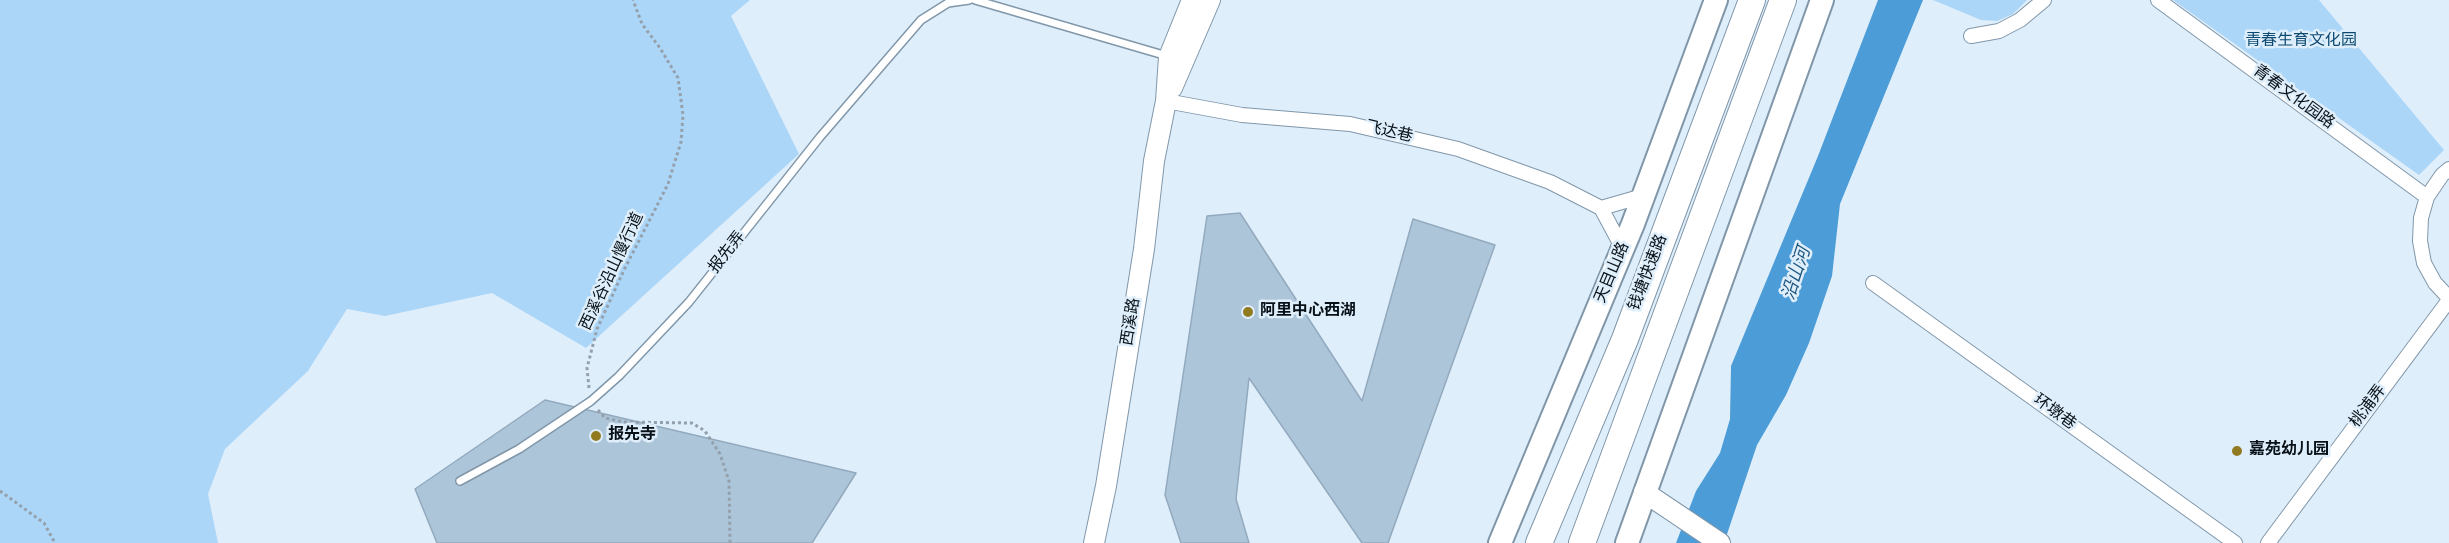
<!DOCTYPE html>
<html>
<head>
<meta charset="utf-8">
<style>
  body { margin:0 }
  canvas { display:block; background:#dfeefb }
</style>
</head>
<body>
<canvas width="2449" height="543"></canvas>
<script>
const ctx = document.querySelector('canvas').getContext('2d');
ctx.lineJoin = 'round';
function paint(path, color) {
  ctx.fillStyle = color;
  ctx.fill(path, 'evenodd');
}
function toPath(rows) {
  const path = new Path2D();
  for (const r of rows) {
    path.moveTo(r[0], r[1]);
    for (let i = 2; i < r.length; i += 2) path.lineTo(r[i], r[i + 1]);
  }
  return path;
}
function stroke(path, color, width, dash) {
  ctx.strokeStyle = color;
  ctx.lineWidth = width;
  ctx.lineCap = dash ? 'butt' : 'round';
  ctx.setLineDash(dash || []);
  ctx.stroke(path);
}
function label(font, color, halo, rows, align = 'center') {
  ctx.font = font + ' Overpass,"Noto Sans SC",sans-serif';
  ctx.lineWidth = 5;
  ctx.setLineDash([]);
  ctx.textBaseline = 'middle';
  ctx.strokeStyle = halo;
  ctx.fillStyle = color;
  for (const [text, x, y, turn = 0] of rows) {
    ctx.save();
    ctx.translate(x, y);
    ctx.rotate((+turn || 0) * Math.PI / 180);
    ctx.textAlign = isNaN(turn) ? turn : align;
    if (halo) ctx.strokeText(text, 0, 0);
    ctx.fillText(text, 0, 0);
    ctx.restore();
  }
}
paint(toPath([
  [0,0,750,0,731,16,799,154,586,348,492,293,385,316,347,309,308,371,225,449,208,494,218,543,0,543],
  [1933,0,2027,0,2013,14,1997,21,1981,20],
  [2173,0,2319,0,2444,150,2419,175]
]), '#acd6f8');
paint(toPath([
  [1878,0,1923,0,1840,204,1832,276,1809,343,1786,395,1757,445,1724,543,1676,543,1696,491,1720,453,1730,419,1731,366,1818,156]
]), '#4c9cd7');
const building = toPath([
  [1240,213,1362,401,1413,219,1495,245,1388,543,1362,543,1249,378,1236,499,1249,543,1181,543,1165,495,1207,216,1240,213],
  [545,400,856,473,812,543,437,543,415,489,545,400]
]);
paint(building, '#adc5d9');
stroke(building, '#93aabe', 1.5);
const lane = toPath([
  [975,0,1167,56],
  [460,481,519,449,591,401,619,376,689,302,820,137,921,20,948,3,969,0]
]);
const street = toPath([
  [2158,0,2427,197],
  [1971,36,1999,31,2020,20,2044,0],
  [1166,101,1242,115,1350,124,1458,149,1550,182,1601,208,1623,249],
  [2449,169,2442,175,2427,197,2421,218,2420,241,2424,263,2435,283,2449,298],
  [1601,208,1643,196],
  [1873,283,2235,543],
  [2268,543,2449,300]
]);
const secondary = toPath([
  [1172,88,1210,0],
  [1644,492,1720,543],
  [1094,543,1106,486,1144,249,1154,161,1166,101,1169,57,1192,0]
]);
const primary = toPath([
  [1500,543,1633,224,1716,0],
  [1627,543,1822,0]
]);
const highway = toPath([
  [1539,543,1625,339,1752,0],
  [1582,543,1783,0]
]);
stroke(lane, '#8097aa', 10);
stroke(street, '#8097aa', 16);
stroke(secondary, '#8097aa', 22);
stroke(primary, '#8097aa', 26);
stroke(highway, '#8097aa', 28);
stroke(toPath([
  [589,388,587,368,597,329,624,270,668,184,681,142,683,115,678,78,660,48,642,24,633,0],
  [598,410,605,418,624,422,692,423,705,431,720,454,729,481,730,543],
  [0,491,44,523,55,543]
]), '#94a0ab', 3, [3, 3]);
stroke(lane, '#fff', 7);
stroke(street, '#fff', 14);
stroke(secondary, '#fff', 20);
stroke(primary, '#fff', 22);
stroke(highway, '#fff', 26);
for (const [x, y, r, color] of [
  [1248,312,6,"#927a20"],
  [596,436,6,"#927a20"],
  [2237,451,6,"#927a20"]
]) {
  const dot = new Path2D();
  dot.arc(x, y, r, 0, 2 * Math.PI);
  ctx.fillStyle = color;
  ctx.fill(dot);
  stroke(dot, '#dfeefb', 2);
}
label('16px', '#0d4a71', '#dfeefb', [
  ["青春生育文化园",2301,42]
]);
label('16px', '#081118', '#dfeefb', [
  ["青春文化园路",2293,98,36],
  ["飞达巷",1389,133,13],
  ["报先弄",728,253,-52],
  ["西溪谷沿山慢行道",613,272,-65],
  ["天目山路",1613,273,-67],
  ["钱塘快速路",1649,273,-69],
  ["西溪路",1132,322,-81],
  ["桃浦弄",2369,407,-53],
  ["环墩巷",2054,413,36]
]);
label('bold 16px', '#081118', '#dfeefb', [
  ["阿里中心·西湖",1260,312],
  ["报先寺",608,436],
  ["嘉苑幼儿园",2249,451]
], 'left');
label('italic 18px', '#1e577f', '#dfeefb', [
  ["沿山河",1798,274,-72]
]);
</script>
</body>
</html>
